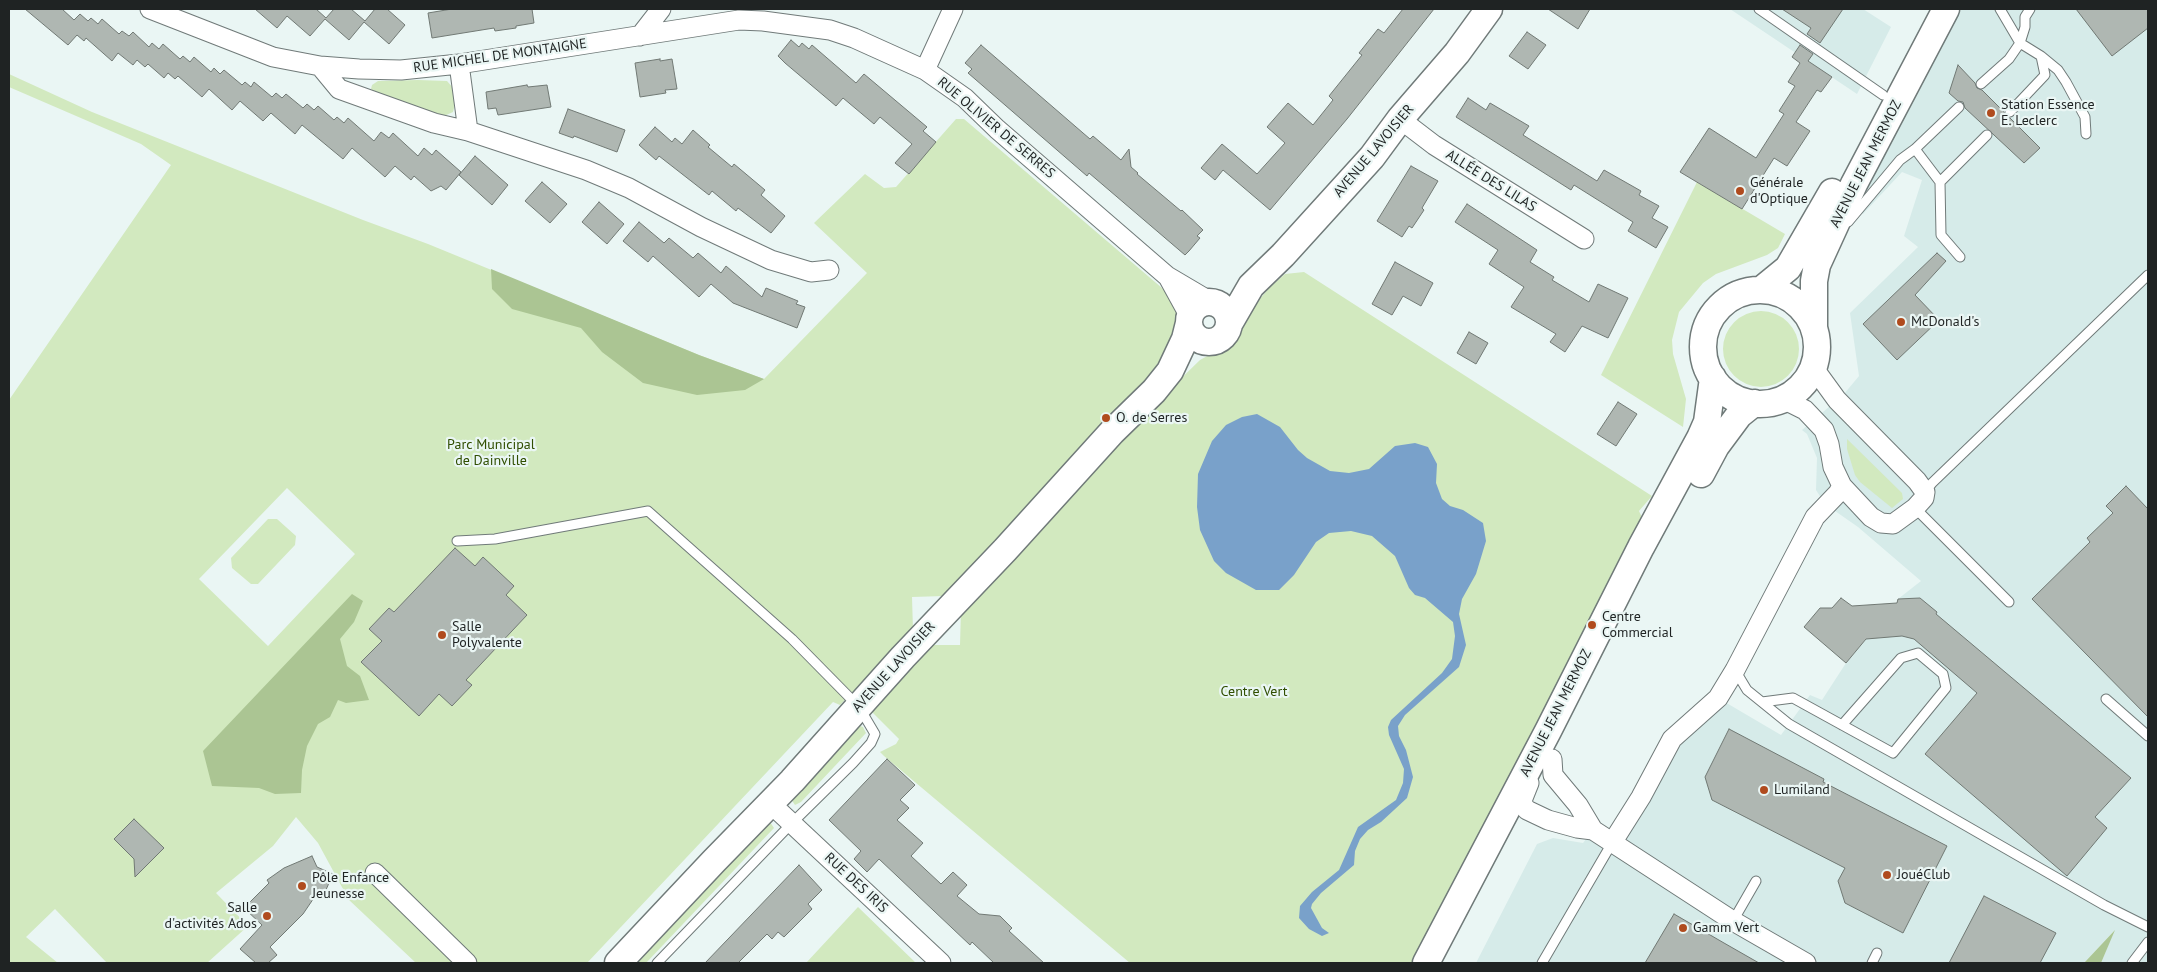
<!DOCTYPE html>
<html>
<head>
<meta charset="utf-8">
<style>
  body { margin:0 }
  #map { position:relative; width:2157px; height:972px; overflow:hidden; background:#eaf6f4; font-family:"PT Sans",sans-serif }
  canvas { display:block }
  .frame { position:absolute; inset:0; border:10px solid #1f2323; pointer-events:none }
</style>
</head>
<body>
<div id="map">
<canvas width="2157" height="972"></canvas>
<div class="frame"></div>
</div>
<script>
const ctx = document.querySelector('canvas').getContext('2d');
ctx.lineJoin = 'round';
function paint(path, color) {
  ctx.fillStyle = color;
  ctx.fill(path, 'evenodd');
}
function toPath(rows) {
  const path = new Path2D();
  for (const r of rows) {
    if (r.length === 3) {
      path.moveTo(r[0] + r[2], r[1]);
      path.arc(r[0], r[1], r[2], 0, 2 * Math.PI);
      continue;
    }
    path.moveTo(r[0], r[1]);
    for (let i = 2; i < r.length; i += 2) path.lineTo(r[i], r[i + 1]);
  }
  return path;
}
function stroke(path, color, width, dash) {
  ctx.strokeStyle = color;
  ctx.lineWidth = width;
  ctx.lineCap = dash ? 'butt' : 'round';
  ctx.setLineDash(dash || []);
  ctx.stroke(path);
}
function label(font, color, halo, rows, align = 'center') {
  ctx.font = font + ' "PT Sans",sans-serif';
  ctx.lineWidth = 4.5;
  ctx.setLineDash([]);
  ctx.textBaseline = 'middle';
  ctx.strokeStyle = halo;
  ctx.fillStyle = color;
  for (const [text, x, y, turn = 0] of rows) {
    ctx.save();
    ctx.translate(x, y);
    ctx.rotate((+turn || 0) * Math.PI / 180);
    ctx.textAlign = isNaN(turn) ? turn : align;
    if (halo) ctx.strokeText(text, 0, 0);
    ctx.fillText(text, 0, 0);
    ctx.restore();
  }
}
paint(toPath([
  [1730,9,1863,9,1891,27,1857,94],
  [1935,9,2148,9,2148,963,2101,963,2114,931,2084,963,1476,963,1537,844,1553,838,1583,843,1593,830,1611,843,1672,739,1718,698,1781,735,1810,695,1822,700,1846,663,1897,603,1898,599,1921,581,1858,527,1825,504,1816,490,1817,458,1807,434,1802,430,1844,394,1859,376,1850,313,1918,247,1904,236,1922,180,1902,172,1863,214,1834,201]
]), '#d6ebe9');
paint(toPath([
  [9,74,92,112,363,220,428,244,699,355,764,379,867,273,814,223,865,174,884,188,896,187,956,119,964,119,1169,294,1181,313,1169,353,1144,382,944,596,912,597,913,630,840,705,833,702,587,963,416,963,349,900,318,843,296,817,273,846,216,893,248,926,207,963,107,963,55,909,26,937,58,963,9,963,9,400,171,165,141,144,9,87],
  [287,488,355,554,268,646,199,579],
  [418,80,447,81,454,89,455,104,453,112,444,116,376,93,371,89,372,85,378,81],
  [1697,182,1785,234,1778,248,1767,255,1716,274,1703,283,1679,312,1672,340,1673,354,1686,399,1683,427,1601,375],
  [1304,272,1652,496,1639,511,1645,524,1611,594,1597,606,1583,631,1587,637,1418,963,1130,963,884,756,880,752,896,744,899,739,869,709,927,645,960,645,961,609,1161,398,1200,360,1231,343,1244,317,1270,287,1285,274],
  [1761,349,38],
  [1847,439,1902,493,1903,499,1892,508,1860,482,1855,475,1847,449],
  [268,519,277,519,296,536,295,545,258,584,251,584,232,568,231,558],
  [857,725,863,727,866,733,801,802,795,805,791,799],
  [770,822,774,828,646,963,629,963],
  [858,907,916,963,806,963]
]), '#d2e9bf');
paint(toPath([
  [491,269,699,355,764,379,745,390,697,395,643,383,602,352,581,328,512,309,492,289],
  [352,594,363,601,354,622,340,639,347,666,360,676,369,700,346,703,338,700,330,717,318,724,307,746,302,770,301,793,275,794,259,788,212,786,203,751],
  [2115,930,2101,963,2084,963]
]), '#abc593');
paint(toPath([
  [1257,414,1280,427,1298,450,1307,458,1330,471,1349,473,1369,469,1395,446,1415,443,1428,447,1437,464,1436,483,1442,499,1450,506,1463,510,1483,523,1486,541,1476,574,1462,599,1459,614,1466,645,1459,667,1405,715,1398,726,1399,736,1406,750,1413,777,1407,798,1381,822,1368,830,1360,839,1355,851,1354,865,1321,893,1312,904,1311,908,1322,928,1329,933,1322,936,1309,929,1299,918,1300,906,1312,892,1339,870,1358,827,1396,800,1403,783,1404,769,1389,735,1388,727,1391,720,1442,673,1452,659,1455,636,1453,622,1425,598,1415,595,1409,588,1395,556,1372,536,1351,531,1329,533,1316,542,1294,575,1279,590,1256,590,1226,573,1214,561,1200,530,1197,507,1198,474,1212,441,1226,425,1242,417]
]), '#79a1ca');
const building = toPath([
  [25,9,62,9,74,20,80,14,88,21,91,18,98,24,102,19,119,34,122,31,129,36,133,32,149,47,152,43,159,49,163,44,180,59,183,56,190,62,194,57,211,72,214,68,220,74,224,70,242,85,245,82,251,87,254,82,272,97,276,93,282,98,286,94,303,108,307,104,314,110,318,106,334,120,337,117,344,123,348,118,374,141,381,132,389,138,393,133,418,156,424,148,432,155,436,150,461,172,446,190,441,186,431,191,414,176,411,180,395,166,385,177,352,148,343,159,302,125,295,134,271,113,263,121,240,101,232,110,209,89,202,97,178,76,175,79,168,73,164,78,148,64,145,67,137,60,133,65,118,53,112,61,86,38,84,41,77,35,68,45,25,9],
  [255,9,316,9,326,18,334,9,351,9,365,21,375,9,387,9,405,25,389,44,364,22,349,40,325,19,310,36,287,16,277,28,255,9],
  [452,9,532,9,534,23,516,26,516,28,495,31,494,28,432,38,428,13,452,9],
  [1403,9,1434,9,1347,119,1270,210,1223,170,1215,180,1201,168,1222,144,1257,174,1285,143,1267,127,1288,103,1313,125,1333,100,1329,96,1362,55,1359,53,1378,29,1384,33,1403,9],
  [1548,9,1590,9,1578,29,1548,9],
  [1782,9,1843,9,1820,43,1807,34,1811,28,1782,9],
  [2076,9,2148,9,2148,28,2112,56,2076,9],
  [1527,32,1546,45,1528,69,1509,56,1527,32],
  [791,40,799,47,802,43,809,49,812,45,856,83,864,74,927,127,923,131,936,142,909,174,895,163,912,144,880,117,874,124,843,98,836,106,785,63,778,56,791,40],
  [981,45,1090,139,1093,136,1121,160,1129,149,1131,167,1138,173,1137,174,1181,211,1182,210,1203,230,1197,236,1200,238,1189,251,1185,255,1089,173,1087,176,968,73,972,69,965,63,981,45],
  [1800,45,1813,54,1808,61,1832,77,1821,92,1817,90,1796,122,1810,131,1787,166,1774,158,1742,209,1680,172,1709,128,1756,158,1784,114,1779,111,1795,86,1788,82,1800,63,1792,57,1800,45],
  [660,59,660,61,672,59,677,89,665,90,666,93,640,97,635,63,660,59],
  [1958,65,1975,83,1977,88,1982,90,2004,112,2005,116,2010,118,2040,148,2024,163,1965,108,1963,102,1958,101,1949,93,1958,65],
  [527,85,528,87,547,85,551,107,498,115,496,108,488,109,486,92,527,85],
  [1468,98,1486,110,1490,103,1529,126,1523,135,1597,181,1604,170,1641,191,1639,195,1659,206,1652,218,1668,227,1656,248,1628,231,1633,222,1574,185,1571,190,1456,117,1468,98],
  [568,109,625,130,617,152,574,136,573,138,559,133,568,109],
  [655,127,672,142,675,138,682,144,693,130,710,145,708,147,732,167,734,164,765,190,761,195,785,216,771,233,738,208,736,211,712,191,709,195,659,156,656,160,639,145,655,127],
  [475,156,508,185,492,205,459,175,475,156],
  [1411,166,1438,181,1422,208,1424,210,1412,228,1409,226,1402,237,1377,221,1411,166],
  [542,182,567,204,550,223,525,201,542,182],
  [599,202,624,224,607,244,582,222,599,202],
  [1467,204,1537,250,1530,262,1554,277,1552,280,1589,302,1598,284,1628,298,1608,338,1582,326,1565,352,1550,342,1556,334,1511,307,1524,287,1489,264,1498,250,1455,222,1467,204],
  [639,222,664,243,669,238,693,258,698,253,721,273,726,266,762,297,766,288,798,301,796,304,805,307,797,328,733,303,711,284,699,297,653,256,648,262,623,241,639,222],
  [1937,253,1946,261,1915,295,1939,320,1897,360,1863,324,1937,253],
  [1395,262,1433,283,1421,306,1403,296,1392,315,1372,304,1395,262],
  [1469,332,1488,343,1476,364,1457,353,1469,332],
  [1618,402,1637,414,1616,446,1597,434,1618,402],
  [2126,486,2148,509,2148,717,2032,599,2090,542,2087,538,2113,513,2106,506,2126,486],
  [455,548,475,566,483,557,514,586,506,595,527,615,466,680,472,685,452,706,439,694,419,716,361,662,382,641,369,629,389,608,394,612,455,548],
  [1841,598,1852,606,1897,603,1898,599,1920,598,1937,612,1936,614,2131,778,2095,817,2107,828,2067,876,1925,754,1977,693,1914,639,1902,636,1866,639,1846,663,1804,627,1820,608,1832,608,1841,598],
  [1729,729,1824,779,1823,782,1947,846,1903,933,1845,903,1838,881,1845,868,1712,800,1705,777,1729,729],
  [887,759,915,785,900,800,909,808,897,820,923,843,911,856,941,884,953,872,967,885,957,896,979,914,1000,916,1012,928,1009,931,1044,963,994,963,972,942,970,945,879,859,867,872,854,859,861,851,829,820,887,759],
  [134,819,164,848,135,877,134,859,114,839,134,819],
  [312,856,317,867,333,874,325,892,320,889,303,914,270,947,277,955,268,963,256,963,240,949,262,925,244,908,269,883,267,880,284,868,312,856],
  [799,865,822,890,808,904,812,909,784,937,778,932,772,939,767,934,738,963,705,963,799,865],
  [1984,896,2056,933,2040,963,1949,963,1984,896],
  [1674,914,1724,943,1759,963,1645,963,1674,914]
]);
paint(building, '#afb7b2');
stroke(building, '#717974', 1);
const service = toPath([
  [1759,9,1883,95],
  [2000,9,2020,43,2041,56,2058,70,2066,82,2085,117,2086,134],
  [1981,84,2009,59,2020,43,2025,27,2025,17,2030,9],
  [2010,112,2045,75,2041,56],
  [1915,149,1940,182],
  [1848,222,1900,160,1915,149,1959,107],
  [1960,257,1941,235,1940,182,1987,135],
  [1925,492,1932,483,2148,275],
  [1915,508,2009,602],
  [457,541,495,539,648,511,792,639,859,707,875,734,871,743,853,763,792,823,657,963],
  [1735,670,1747,690,1789,724,2104,905,2148,927],
  [2106,699,2148,736],
  [1762,702,1793,698,1893,753,1946,688,1943,674,1918,653,1901,658,1842,725],
  [1733,921,1756,881],
  [1542,963,1612,843],
  [1872,963,1877,953],
  [2132,963,2148,942]
]);
const minor = toPath([
  [150,9,273,57,320,66,359,69,401,70,459,64,739,20,763,21,830,30,854,38,925,70,965,98,997,129,1167,276,1211,302],
  [640,36,661,9],
  [459,64,468,131],
  [320,66,339,89,434,123,468,131,586,170,629,188,701,227,771,260,811,272,829,270],
  [925,70,953,9],
  [1400,119,1434,145,1584,239],
  [1168,277,1190,317],
  [1783,399,1805,410,1824,430,1829,444,1833,467,1842,486,1871,517,1881,523,1893,524,1915,508,1924,498,1925,492,1917,481,1837,400,1813,367],
  [1552,759,1553,775,1578,805,1593,830],
  [1529,783,1521,803,1527,810,1548,820,1577,828,1593,830,1733,921,1806,963],
  [770,803,941,963],
  [1612,843,1641,797,1672,739,1718,698,1735,670,1815,517,1838,493,1842,486],
  [375,873,467,963]
]);
const secondary = toPath([
  [1761,290,1788,268,1832,192],
  [1760,347,57],
  [1209,322,20],
  [1229,324,1251,286,1283,255,1372,157,1400,119,1457,53,1489,9],
  [1814,327,1814,281,1817,265,1854,184,1946,9],
  [1701,474,1716,446,1739,415,1754,403],
  [618,963,714,861,792,781,903,657,1005,550,1112,432,1154,391,1170,371,1185,339,1189,323],
  [1426,963,1548,731,1641,547,1700,438,1707,422,1713,378]
]);
stroke(service, '#707a79', 11);
stroke(minor, '#707a79', 21);
stroke(secondary, '#707a79', 29);
stroke(service, '#fff', 9);
stroke(minor, '#fff', 19);
stroke(secondary, '#fff', 26);
for (const [x, y, r, color] of [
  [1991,113,5,"#b04b1e"],
  [1740,191,5,"#b04b1e"],
  [1901,322,5,"#b04b1e"],
  [1106,418,5,"#b04b1e"],
  [1592,625,5,"#b04b1e"],
  [442,635,5,"#b04b1e"],
  [1764,790,5,"#b04b1e"],
  [1887,875,5,"#b04b1e"],
  [302,886,5,"#b04b1e"],
  [267,916,5,"#b04b1e"],
  [1683,928,5,"#b04b1e"]
]) {
  const dot = new Path2D();
  dot.arc(x, y, r, 0, 2 * Math.PI);
  ctx.fillStyle = color;
  ctx.fill(dot);
  stroke(dot, '#eaf6f4', 2);
}
label('14px', '#1f2323', '#eaf6f4', [
  ["RUE MICHEL DE MONTAIGNE",500,56,-8],
  ["RUE OLIVIER DE SERRES",996,128,40],
  ["AVENUE LAVOISIER",1374,151,-50],
  ["AVENUE JEAN MERMOZ",1866,164,-63],
  ["ALLÉE DES LILAS",1491,181,32],
  ["AVENUE LAVOISIER",894,667,-48],
  ["AVENUE JEAN MERMOZ",1556,713,-63],
  ["RUE DES IRIS",856,883,43]
]);
label('14px', '#1f2323', '#eaf6f4', [
  ["Station Essence",2001,105],
  ["E. Leclerc",2001,121],
  ["Générale",1750,183],
  ["d'Optique",1750,199],
  ["McDonald's",1911,322],
  ["O. de Serres",1116,418],
  ["Centre",1602,617],
  ["Commercial",1602,633],
  ["Salle",452,627],
  ["Polyvalente",452,643],
  ["Lumiland",1774,790],
  ["JouéClub",1897,875],
  ["Pôle Enfance",312,878],
  ["Jeunesse",312,894],
  ["Salle",257,908,"right"],
  ["d'activités Ados",257,924,"right"],
  ["Gamm Vert",1693,928]
], 'left');
label('14px', '#304e00', '#eaf6f4', [
  ["Parc Municipal",491,445],
  ["de Dainville",491,461],
  ["Centre Vert",1254,692]
]);
</script>
</body>
</html>
